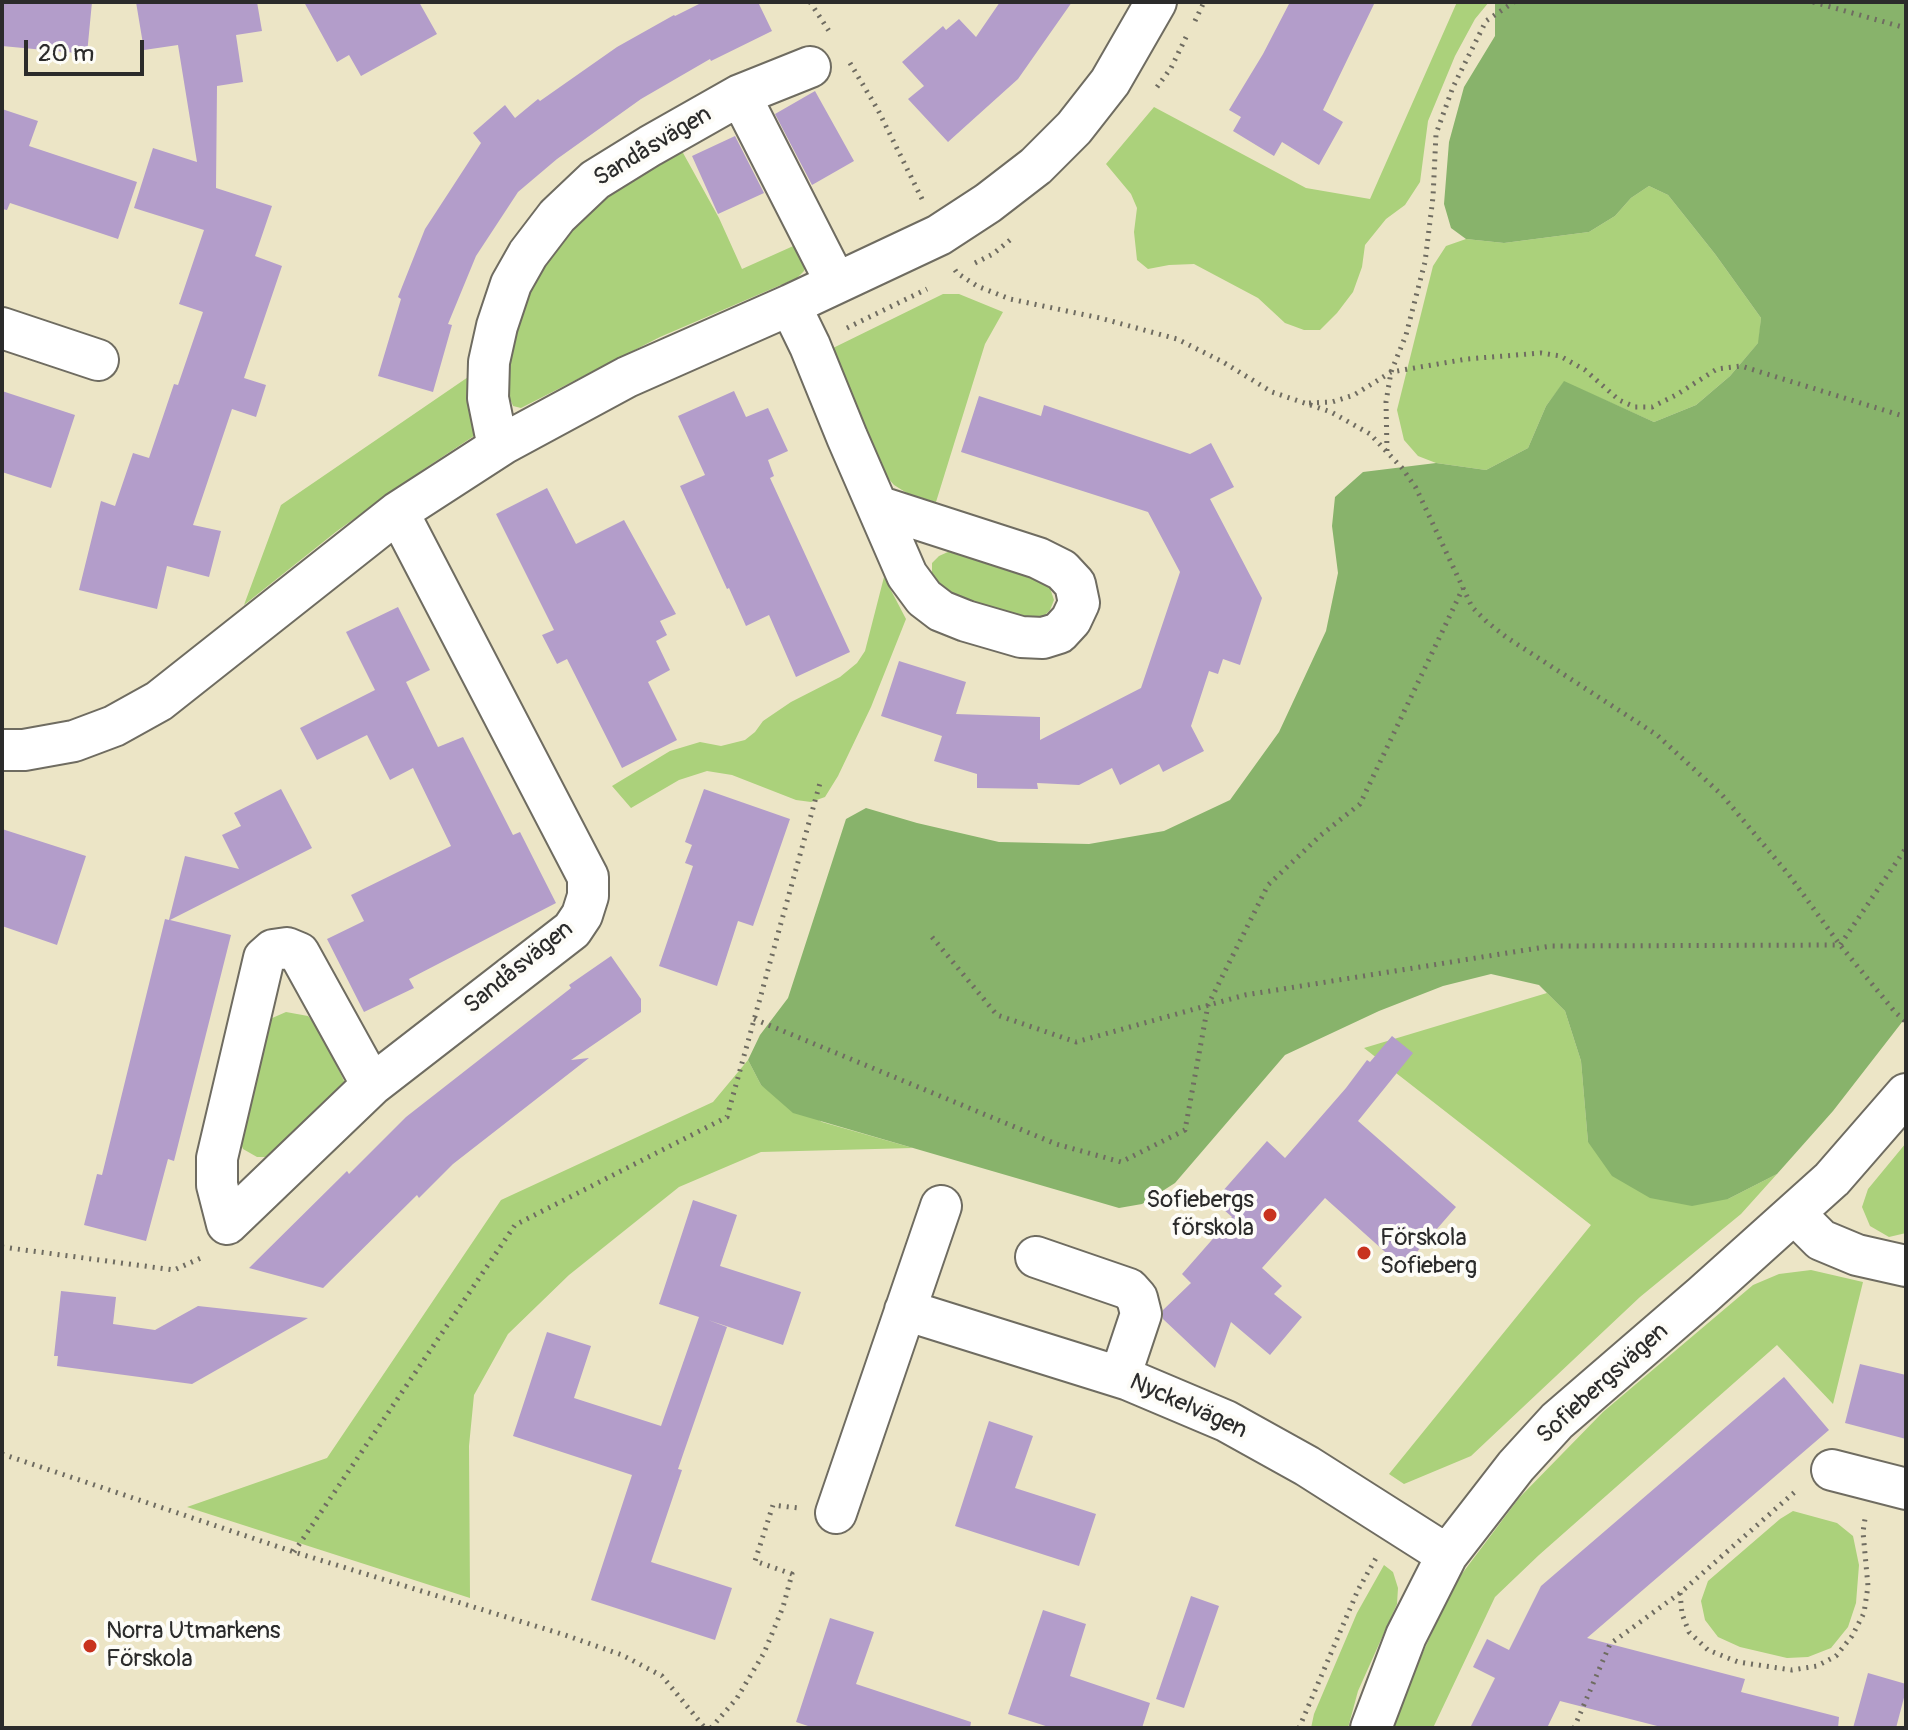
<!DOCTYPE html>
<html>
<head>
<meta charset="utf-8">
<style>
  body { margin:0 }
  #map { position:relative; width:1908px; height:1730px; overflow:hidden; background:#ece5c6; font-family:Pangolin,sans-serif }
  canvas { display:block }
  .frame { position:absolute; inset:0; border:4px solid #2b2b2b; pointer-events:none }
  .scale { position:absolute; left:24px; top:40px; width:120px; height:36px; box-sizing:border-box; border:4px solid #2b2b2b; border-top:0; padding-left:10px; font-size:24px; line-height:28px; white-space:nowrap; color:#2b2b2b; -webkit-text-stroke:6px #fdfcf7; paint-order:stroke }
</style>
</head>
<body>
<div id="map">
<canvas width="1908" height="1730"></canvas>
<div class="frame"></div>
<div class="scale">20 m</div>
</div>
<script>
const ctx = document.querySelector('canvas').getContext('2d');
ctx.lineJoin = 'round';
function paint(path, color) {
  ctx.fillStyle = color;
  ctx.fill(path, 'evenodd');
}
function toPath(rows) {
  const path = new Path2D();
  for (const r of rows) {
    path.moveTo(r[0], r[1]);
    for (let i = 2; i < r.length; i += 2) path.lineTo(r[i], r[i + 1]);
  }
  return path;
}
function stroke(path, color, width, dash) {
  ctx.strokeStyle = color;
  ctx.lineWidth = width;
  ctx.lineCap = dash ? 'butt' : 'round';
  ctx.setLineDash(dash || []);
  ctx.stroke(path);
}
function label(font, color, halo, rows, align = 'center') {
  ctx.font = font + ' Pangolin,sans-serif';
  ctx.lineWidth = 8;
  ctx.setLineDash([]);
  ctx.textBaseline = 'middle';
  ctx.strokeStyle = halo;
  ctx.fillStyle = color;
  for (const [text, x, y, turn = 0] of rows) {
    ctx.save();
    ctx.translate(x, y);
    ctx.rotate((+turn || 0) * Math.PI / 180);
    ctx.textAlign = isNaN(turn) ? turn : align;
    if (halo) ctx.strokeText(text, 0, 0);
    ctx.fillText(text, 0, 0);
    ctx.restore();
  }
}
paint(toPath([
  [1457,2,1489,2,1475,19,1455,56,1428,121,1420,182,1405,205,1386,219,1365,245,1362,267,1353,292,1337,313,1320,330,1304,330,1285,323,1258,298,1194,264,1169,265,1148,269,1137,260,1134,232,1137,208,1131,194,1106,164,1154,107,1306,188,1370,199],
  [677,142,719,218,742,269,800,243,806,260,804,271,797,278,660,337,521,408,513,406,504,384,516,299,591,197],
  [1649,186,1668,195,1715,254,1761,318,1759,342,1730,376,1696,405,1654,422,1564,382,1546,406,1528,448,1486,470,1436,463,1418,456,1404,440,1397,410,1433,266,1446,246,1466,239,1504,243,1589,232,1615,216,1631,198],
  [943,294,959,294,1003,312,985,344,936,502,910,495,894,485,880,469,829,350],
  [474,373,477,434,424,469,337,531,244,605,281,505],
  [950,551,960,552,1040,580,1050,588,1054,600,1050,610,1043,617,1025,619,946,592,932,577,932,563,939,556],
  [884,577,906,619,871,707,838,776,825,797,811,802,796,800,732,775,707,771,679,780,631,808,612,786,670,751,700,742,721,746,745,740,755,732,763,721,791,702,840,677,857,663,865,651],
  [1547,993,1565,1011,1581,1061,1588,1142,1728,1199,1777,1174,1741,1214,1640,1297,1471,1456,1404,1484,1389,1474,1591,1225,1364,1048],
  [286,1012,308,1016,319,1029,345,1083,341,1093,268,1157,257,1157,243,1149,237,1134,263,1030,270,1019],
  [748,1060,761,1085,822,1122,913,1148,761,1152,679,1187,569,1275,508,1334,474,1395,469,1446,470,1598,187,1507,327,1458,501,1200,713,1102],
  [1906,1143,1906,1233,1889,1237,1870,1226,1862,1207,1868,1189],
  [1811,1270,1863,1282,1833,1404,1777,1345,1539,1555,1495,1597,1433,1728,1394,1728,1406,1689,1455,1583,1519,1498,1603,1412,1753,1285,1779,1274],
  [1793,1511,1837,1523,1853,1536,1859,1565,1856,1603,1848,1627,1831,1648,1808,1657,1787,1658,1740,1647,1718,1637,1705,1620,1701,1601,1708,1581,1780,1519],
  [1384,1565,1393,1572,1398,1588,1397,1604,1358,1691,1348,1728,1311,1728,1314,1714,1357,1613]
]), '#abd17b');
paint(toPath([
  [1495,2,1906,2,1906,1017,1833,1111,1777,1174,1728,1199,1692,1206,1650,1198,1612,1176,1588,1142,1581,1061,1565,1011,1539,985,1491,974,1443,986,1379,1011,1285,1055,1175,1183,1142,1204,1119,1208,793,1113,761,1085,748,1060,760,1035,788,998,846,819,866,808,917,823,999,842,1089,844,1164,831,1230,800,1279,732,1326,631,1338,573,1332,526,1335,497,1363,472,1436,463,1486,470,1528,448,1546,406,1564,381,1654,422,1696,405,1730,376,1758,343,1761,318,1715,254,1668,195,1649,186,1631,198,1615,216,1589,232,1504,243,1466,239,1451,228,1444,204,1449,142,1464,87,1495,36]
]), '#88b36b');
paint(toPath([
  [2,2,92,2,87,54,2,46],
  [136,2,257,2,262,31,236,35,243,82,217,86,216,188,272,206,255,256,282,266,244,378,266,385,256,417,232,409,193,525,221,531,209,577,167,566,157,609,79,590,101,501,115,506,133,453,149,458,174,384,178,385,203,312,179,304,204,230,134,208,153,148,197,162,178,45,144,50],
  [304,2,419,2,437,34,361,76,349,55,337,62],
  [703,2,758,2,772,31,711,61,710,59,641,99,557,159,518,192,476,256,448,324,452,325,433,392,378,376,401,299,398,297,425,229,481,143,473,133,505,105,515,118,538,99,540,101,617,47,674,15,675,16],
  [1000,2,1072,2,1018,79,948,142,908,99,924,86,902,62,943,26,946,30,959,19,976,37],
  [1290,2,1375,2,1323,110,1343,122,1319,165,1282,142,1274,156,1233,131,1241,117,1229,110,1263,54],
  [815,91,854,161,812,185,775,114],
  [2,109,38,121,29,146,137,182,118,239,10,203,7,210,2,209],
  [735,136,764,193,718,214,692,156],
  [2,391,75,415,51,488,2,472],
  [734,391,746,417,768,408,788,451,768,460,774,476,770,478,850,652,796,677,769,615,746,626,729,588,727,589,680,486,705,475,678,416],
  [979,396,1041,416,1044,405,1190,454,1211,443,1234,487,1210,499,1262,598,1240,665,1223,659,1218,674,1209,671,1191,726,1204,751,1163,772,1159,764,1120,785,1112,768,1079,785,1037,783,1038,789,977,788,977,774,934,761,942,736,881,716,899,661,966,682,956,714,1040,717,1040,740,1141,688,1180,572,1148,512,961,452],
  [547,488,576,544,624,520,676,614,660,621,667,635,656,641,670,670,648,682,677,740,622,768,567,659,557,664,542,635,554,630,496,514],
  [398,607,430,670,406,682,438,747,463,737,513,835,520,832,556,903,409,979,414,988,364,1012,327,939,364,921,351,895,451,846,413,768,390,780,367,735,317,760,300,728,375,690,346,632],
  [281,789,312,848,170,920,231,935,174,1161,168,1159,146,1241,84,1225,97,1174,102,1175,165,919,169,920,185,856,239,869,222,835,241,826,234,813],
  [704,789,790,819,753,926,738,921,717,986,659,966,693,866,685,863,692,845,685,842],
  [2,829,86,856,57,945,2,926],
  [611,956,641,999,641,1012,571,1060,589,1058,453,1164,419,1198,417,1195,323,1288,249,1268,347,1171,349,1174,406,1117,571,988,569,985],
  [1392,1036,1413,1053,1358,1121,1456,1207,1403,1268,1325,1198,1262,1268,1282,1286,1274,1294,1302,1317,1270,1355,1231,1322,1215,1368,1163,1319,1163,1310,1191,1283,1182,1274,1232,1217,1214,1201,1267,1141,1285,1158,1346,1088,1367,1060,1370,1062],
  [693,1200,737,1215,720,1266,801,1292,783,1345,708,1320,727,1327,678,1469,682,1470,651,1562,732,1588,715,1640,591,1600,632,1475,513,1436,547,1332,591,1346,574,1398,661,1426,699,1317,659,1304],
  [61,1291,116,1297,113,1324,155,1330,198,1306,308,1318,192,1384,57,1366,58,1356,54,1356],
  [1860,1364,1906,1375,1906,1439,1845,1423],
  [1784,1377,1829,1430,1587,1638,1745,1679,1741,1692,1839,1717,1838,1728,1665,1728,1560,1701,1547,1728,1470,1728,1495,1678,1473,1667,1487,1639,1509,1650,1541,1586],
  [989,1421,1033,1436,1015,1488,1096,1514,1079,1566,955,1526],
  [1191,1596,1219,1606,1184,1708,1156,1699],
  [1043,1610,1086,1624,1070,1676,1150,1703,1142,1728,1052,1728,1008,1714],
  [830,1618,874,1632,856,1684,971,1722,970,1728,814,1728,796,1722],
  [1868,1673,1906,1684,1906,1690,1896,1728,1853,1728]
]), '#b39dca');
const minor = toPath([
  [740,95,836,283],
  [790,305,810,346,847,437,907,575,924,598,941,611,966,621,1021,637,1043,638,1059,633,1071,620,1079,603,1075,584,1062,570,1038,558,877,506],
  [2,328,98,360],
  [498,447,488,398,489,362,497,326,511,284,528,254,557,216,595,180,650,146,740,95,810,67],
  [2,750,24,750,74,741,114,726,159,701,398,512,503,444,627,377,790,305,939,235,988,203,1036,166,1074,128,1110,82,1156,2],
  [372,1085,299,953,287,948,273,950,264,958,217,1158,217,1185,227,1224,372,1085,572,930,582,915,588,896,588,877,398,512],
  [1795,1214,1821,1240,1857,1255,1906,1266],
  [1036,1257,1129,1289,1137,1298,1141,1314,1120,1377],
  [905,1310,1129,1380,1226,1421,1307,1466,1447,1555],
  [1832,1470,1906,1489],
  [836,1513,941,1206],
  [1371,1728,1406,1636,1447,1555,1516,1466,1557,1421,1703,1295,1832,1179,1906,1094]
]);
stroke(minor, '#6f6c61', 44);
stroke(toPath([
  [810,2,829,31],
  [1813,2,1906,28],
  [1195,21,1204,2],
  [850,63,878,110,922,199],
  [1157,87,1171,68,1188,33],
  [975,263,993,254,1010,240],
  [955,270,957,273,977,286,1010,299,1100,318,1177,339,1223,362,1272,392,1331,412,1370,434,1402,468,1416,488,1472,607,1487,622,1506,637,1657,735,1722,795,1789,875,1840,945,1895,1012,1906,1022],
  [847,328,927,289],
  [1309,403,1332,402,1354,395,1391,372,1467,359,1541,353,1560,356,1585,370,1619,400,1635,407,1652,407,1676,395,1717,369,1741,366,1906,417],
  [1387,451,1386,402,1391,372,1406,335,1425,262,1433,197,1436,134,1453,87,1486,21,1514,2],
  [932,937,997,1015,1076,1042,1245,995,1551,946,1840,945,1906,848],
  [754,1019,1056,1144,1121,1162,1185,1130,1208,1005,1268,885,1321,835,1360,804,1463,588],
  [2,1247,174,1270,203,1257],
  [2,1454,294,1552,565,1635,622,1655,662,1676,705,1728],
  [294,1552,515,1225,727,1117,820,783],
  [1680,1593,1682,1614,1689,1632,1708,1650,1738,1662,1792,1670,1817,1666,1836,1656,1852,1636,1864,1613,1868,1586,1863,1532,1865,1519],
  [711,1728,737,1698,764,1653,783,1607,792,1574,755,1561,773,1505,798,1508],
  [1299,1728,1358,1590,1376,1558],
  [1574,1728,1610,1644,1680,1593,1797,1490]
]), '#6f6c61', 5, [2, 6]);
stroke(minor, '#fff', 40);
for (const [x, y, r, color] of [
  [1270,1215,8,"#c8321e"],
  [1364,1253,8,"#c8321e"],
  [90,1646,8,"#c8321e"]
]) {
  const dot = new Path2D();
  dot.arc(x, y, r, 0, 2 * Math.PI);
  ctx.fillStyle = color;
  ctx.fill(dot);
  stroke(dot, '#fdfcf7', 3);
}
label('24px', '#2b2b2b', '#fdfcf7', [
  ["Sandåsvägen",653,147,-31],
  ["Sandåsvägen",519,968,-39],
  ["Sofiebergsvägen",1603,1384,-42],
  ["Nyckelvägen",1188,1407,24]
]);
label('24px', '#2b2b2b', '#fdfcf7', [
  ["Sofiebergs",1254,1201,"right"],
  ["förskola",1254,1229,"right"],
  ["Förskola",1380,1239],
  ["Sofieberg",1380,1267],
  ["Norra Utmarkens",106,1632],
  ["Förskola",106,1660]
], 'left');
</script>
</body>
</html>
